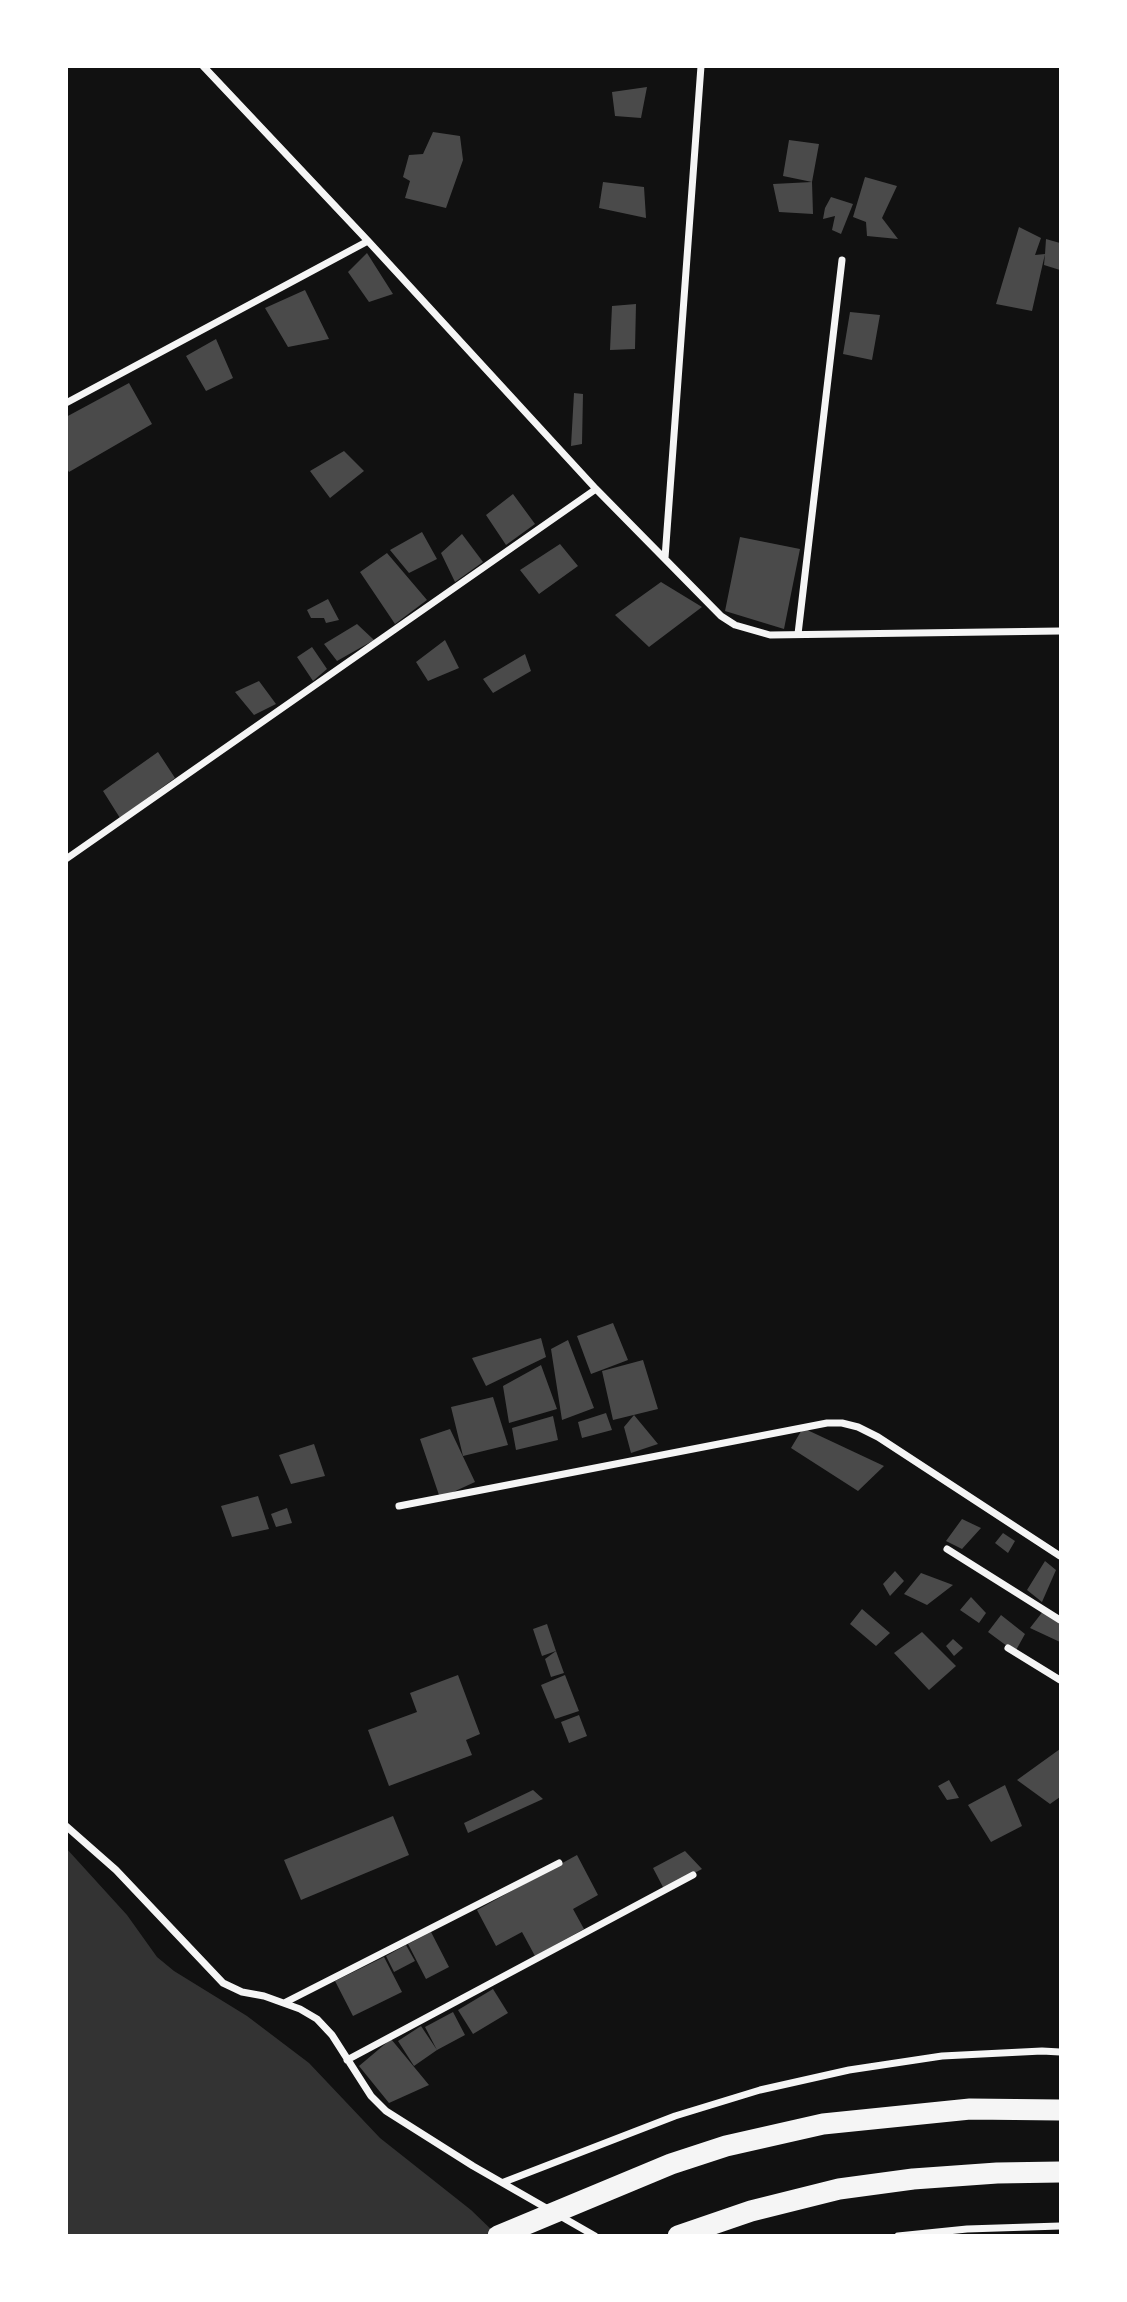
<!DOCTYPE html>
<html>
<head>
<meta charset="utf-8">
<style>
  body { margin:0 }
  #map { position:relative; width:1127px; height:2302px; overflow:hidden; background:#111; font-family:Manrope,sans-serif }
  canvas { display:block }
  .frame { position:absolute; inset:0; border:68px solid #fff; pointer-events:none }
</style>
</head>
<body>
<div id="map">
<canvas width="1127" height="2302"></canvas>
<div class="frame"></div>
</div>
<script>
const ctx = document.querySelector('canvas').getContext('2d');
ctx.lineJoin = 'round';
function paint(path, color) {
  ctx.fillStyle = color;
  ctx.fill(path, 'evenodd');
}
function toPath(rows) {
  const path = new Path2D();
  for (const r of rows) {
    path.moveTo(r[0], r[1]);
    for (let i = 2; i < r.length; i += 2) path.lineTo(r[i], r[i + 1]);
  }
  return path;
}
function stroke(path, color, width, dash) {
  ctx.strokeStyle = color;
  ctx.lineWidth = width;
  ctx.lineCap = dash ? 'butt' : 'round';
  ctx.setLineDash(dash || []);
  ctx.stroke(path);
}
paint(toPath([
  [66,1848,127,1915,157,1957,174,1971,247,2016,309,2063,380,2138,471,2210,497,2235,67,2235]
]), '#333');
paint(toPath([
  [647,87,641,118,615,116,612,92],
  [433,132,460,136,463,160,446,208,405,198,410,181,403,177,409,155,423,154],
  [789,140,819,144,812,182,783,176],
  [865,177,897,186,882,218,898,239,867,236,866,222,853,217],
  [603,182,644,187,646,218,599,208],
  [812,182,813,214,779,212,773,184],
  [831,197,853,204,841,234,832,230,835,216,823,219,825,208],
  [1019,227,1041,238,1035,255,1045,254,1046,239,1060,243,1060,270,1044,265,1045,254,1032,311,996,304],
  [367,253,393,294,369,302,348,272],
  [305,290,329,339,288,347,265,308],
  [636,304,635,349,610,350,612,306],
  [850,312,880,315,872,360,843,354],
  [216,339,233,378,206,391,186,356],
  [129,383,152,424,69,472,66,467,66,417],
  [574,393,583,394,582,444,571,446],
  [344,451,364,471,330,498,310,471],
  [513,494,535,524,506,545,486,515],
  [422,532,437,559,409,573,390,550],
  [462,534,483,562,455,582,441,553],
  [740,537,800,549,784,629,725,611],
  [560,544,578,566,539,594,520,570],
  [387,553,427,600,395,624,360,572],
  [661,582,702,607,649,647,615,615],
  [328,599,339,620,326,623,324,618,311,618,307,610],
  [357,624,374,640,337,661,324,644],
  [445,640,459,668,428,681,416,662],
  [312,647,327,669,313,681,297,657],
  [525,654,531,671,493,693,483,679],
  [259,681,276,704,254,715,235,692],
  [158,752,175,778,120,818,103,791],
  [613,1323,628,1360,591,1374,577,1336],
  [541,1338,546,1357,486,1386,472,1358],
  [568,1340,594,1408,562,1420,551,1349],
  [643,1360,658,1409,613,1420,602,1371],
  [541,1365,557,1409,509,1423,503,1386],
  [493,1397,508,1445,463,1456,451,1407],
  [606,1413,612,1430,582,1438,578,1422],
  [634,1415,658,1444,631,1453,624,1427],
  [553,1416,558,1440,516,1450,512,1428],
  [803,1428,884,1466,858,1491,791,1448],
  [450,1429,475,1482,440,1498,420,1439],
  [314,1444,325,1476,291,1484,279,1455],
  [258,1496,269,1529,232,1537,221,1506],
  [287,1508,292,1523,276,1527,271,1514],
  [962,1519,981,1528,962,1549,946,1541],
  [1003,1533,1015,1541,1008,1553,995,1543],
  [1045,1561,1056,1570,1042,1602,1027,1590],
  [895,1571,904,1581,890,1596,883,1584],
  [921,1573,953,1585,927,1605,904,1594],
  [971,1597,986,1613,979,1623,960,1610],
  [862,1609,890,1633,876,1646,850,1624],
  [1044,1610,1060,1622,1060,1642,1030,1628],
  [1001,1615,1025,1634,1015,1652,988,1632],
  [547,1624,556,1651,542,1656,533,1629],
  [922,1632,956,1666,929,1690,894,1653],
  [953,1639,963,1648,954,1656,946,1646],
  [556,1651,564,1673,551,1677,545,1659],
  [458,1675,480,1734,466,1740,472,1755,389,1786,368,1730,417,1712,410,1693],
  [565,1675,579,1711,555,1719,541,1685],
  [579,1715,587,1736,569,1743,561,1722],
  [1060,1749,1060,1797,1050,1804,1017,1780],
  [949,1780,959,1798,947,1800,938,1786],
  [1005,1785,1022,1826,991,1842,968,1805],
  [533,1790,543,1799,468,1833,464,1823],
  [393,1816,409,1855,301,1900,284,1860],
  [685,1851,702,1869,664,1889,653,1868],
  [577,1855,598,1895,573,1909,584,1929,535,1956,522,1932,496,1946,477,1910],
  [431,1932,449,1967,426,1979,408,1944],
  [406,1945,415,1961,394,1972,386,1956],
  [384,1957,402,1992,353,2016,335,1981],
  [493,1989,508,2013,473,2034,458,2010],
  [453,2012,465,2035,437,2050,425,2027],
  [421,2026,437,2050,414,2066,398,2041],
  [391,2039,429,2085,389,2103,359,2066]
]), '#4a4a4a');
stroke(toPath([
  [203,66,368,241,596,489,721,616,735,625,770,635,1060,631],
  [66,403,368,241],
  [665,558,701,66],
  [798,634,842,260],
  [66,859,596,489],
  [399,1506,827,1423,842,1423,858,1427,878,1437,1060,1556],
  [947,1549,1060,1620],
  [1008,1648,1060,1680],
  [66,1826,116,1870,223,1983,242,1992,264,1996,300,2009,317,2019,332,2035,371,2096,386,2111,473,2166,595,2236],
  [284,2003,559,1863],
  [347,2060,693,1875],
  [504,2182,675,2116,760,2090,849,2070,942,2056,1042,2051,1060,2052],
  [898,2236,967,2229,1060,2226]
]), '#f5f5f5', 7);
stroke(toPath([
  [498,2236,671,2164,726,2146,823,2124,970,2109,1060,2110],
  [678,2236,751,2211,839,2189,913,2179,997,2173,1060,2172]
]), '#f5f5f5', 21);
</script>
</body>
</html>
